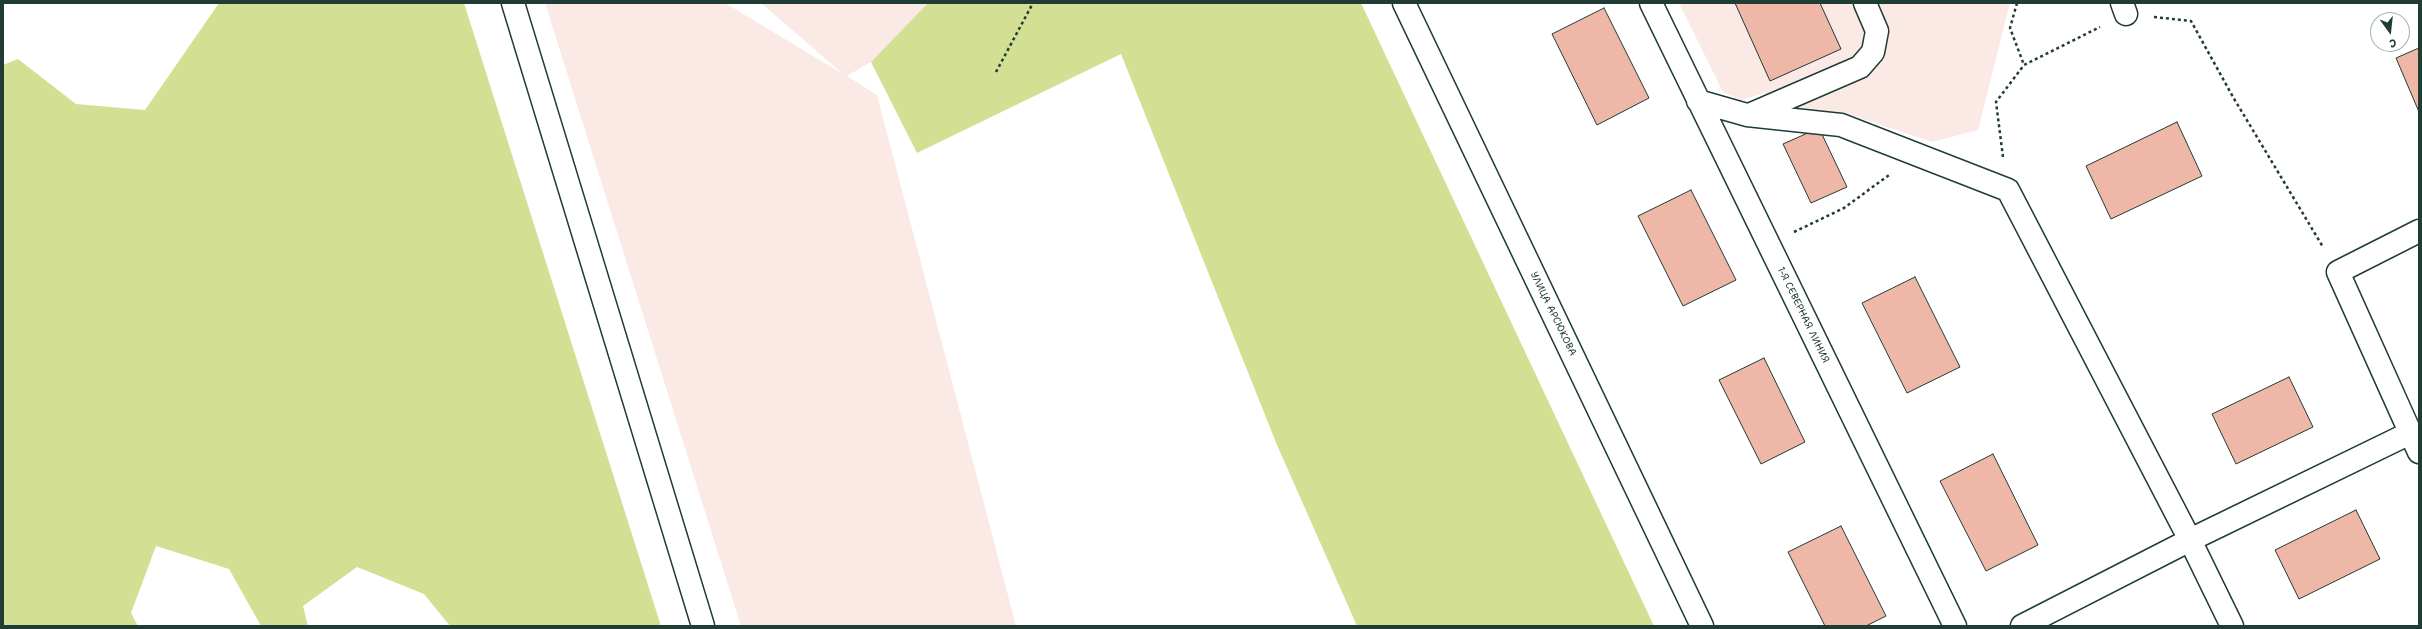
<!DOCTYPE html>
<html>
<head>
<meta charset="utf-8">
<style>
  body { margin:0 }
  #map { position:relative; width:2422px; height:629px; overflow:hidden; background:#fff; font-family:"Shantell Sans",sans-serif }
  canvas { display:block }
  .frame { position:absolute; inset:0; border:4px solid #1f3d34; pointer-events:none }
  .north { position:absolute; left:2370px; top:12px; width:40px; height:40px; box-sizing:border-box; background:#fff; border:1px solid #a5b1ae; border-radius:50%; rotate:165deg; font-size:11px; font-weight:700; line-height:16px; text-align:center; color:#1f3d34 }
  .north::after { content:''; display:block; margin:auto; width:14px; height:18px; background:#1f3d34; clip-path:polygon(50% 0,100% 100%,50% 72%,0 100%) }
</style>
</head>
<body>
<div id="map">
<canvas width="2422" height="629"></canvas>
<div class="frame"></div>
<div class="north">С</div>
</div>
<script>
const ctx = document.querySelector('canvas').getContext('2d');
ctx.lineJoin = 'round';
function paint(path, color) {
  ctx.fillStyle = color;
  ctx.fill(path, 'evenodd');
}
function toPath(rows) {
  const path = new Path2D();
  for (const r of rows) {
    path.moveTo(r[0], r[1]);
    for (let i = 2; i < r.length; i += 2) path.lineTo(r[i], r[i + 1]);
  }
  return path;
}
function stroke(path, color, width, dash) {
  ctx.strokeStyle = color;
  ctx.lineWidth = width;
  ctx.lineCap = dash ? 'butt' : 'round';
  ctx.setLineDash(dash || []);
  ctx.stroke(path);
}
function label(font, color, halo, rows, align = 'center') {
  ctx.font = font + ' "Shantell Sans",sans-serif';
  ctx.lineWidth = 3;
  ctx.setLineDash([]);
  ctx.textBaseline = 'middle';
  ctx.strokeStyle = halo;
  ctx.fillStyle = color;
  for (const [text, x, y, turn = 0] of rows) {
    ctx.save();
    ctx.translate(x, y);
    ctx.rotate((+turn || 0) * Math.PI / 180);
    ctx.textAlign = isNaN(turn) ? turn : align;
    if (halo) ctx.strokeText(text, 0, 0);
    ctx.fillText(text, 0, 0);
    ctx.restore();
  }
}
paint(toPath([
  [545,3,725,3,843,74,761,3,928,3,871,62,847,76,877,95,1016,626,741,626],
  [1679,3,2010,3,1978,130,1932,142,1848,114,1774,110,1765,93,1741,100,1723,92]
]), '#fae9e5');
paint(toPath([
  [219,3,464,3,661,626,450,626,424,594,357,567,303,606,308,626,261,626,229,569,156,546,131,613,138,626,3,626,3,65,18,59,76,104,145,110],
  [928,3,1361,3,1654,626,1357,626,1277,445,1121,54,917,153,871,62]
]), '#d3e094');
const building = toPath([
  [1735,3,1820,3,1841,49,1770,81,1735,3],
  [1604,8,1649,98,1597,125,1552,34,1604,8],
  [2419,48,2419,112,2396,58,2419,48],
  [2177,122,2202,176,2111,219,2086,166,2177,122],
  [1819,128,1847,187,1811,203,1783,144,1819,128],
  [1691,190,1736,280,1683,306,1638,216,1691,190],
  [1915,277,1960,367,1907,393,1862,303,1915,277],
  [1764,358,1805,442,1761,464,1719,380,1764,358],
  [2289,377,2313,427,2236,464,2212,414,2289,377],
  [1993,454,2038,545,1986,571,1940,481,1993,454],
  [2356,510,2380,559,2299,599,2275,550,2356,510],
  [1841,526,1886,616,1866,626,1825,626,1788,552,1841,526]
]);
paint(building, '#efb7a7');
stroke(building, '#1f3d34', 1);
const minor = toPath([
  [513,3,703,626],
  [1404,3,1702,626],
  [1651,3,1955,626],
  [2122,3,2126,14],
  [1698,101,1747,115,1841,125,2008,190,2190,540,2232,626],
  [1749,115,1860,67,1873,52,1877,31,1865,3],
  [2419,231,2338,272,2419,452],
  [2022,626,2190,540,2410,433]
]);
stroke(minor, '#1f3d34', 25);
stroke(toPath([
  [2017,3,2010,28,2024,65],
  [2154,17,2191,21,2233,97,2323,247],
  [996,72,1033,3],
  [2003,157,1996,102,2024,65,2100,27],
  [1794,232,1844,208,1889,175]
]), '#1f3d34', 2.5, [3, 3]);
stroke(minor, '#fff', 22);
label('10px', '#1f3d34', '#fff', [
  ["УЛИЦА АРСЮКОВА",1553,314,64],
  ["1-Я СЕВЕРНАЯ ЛИНИЯ",1803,315,64]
]);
</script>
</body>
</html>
